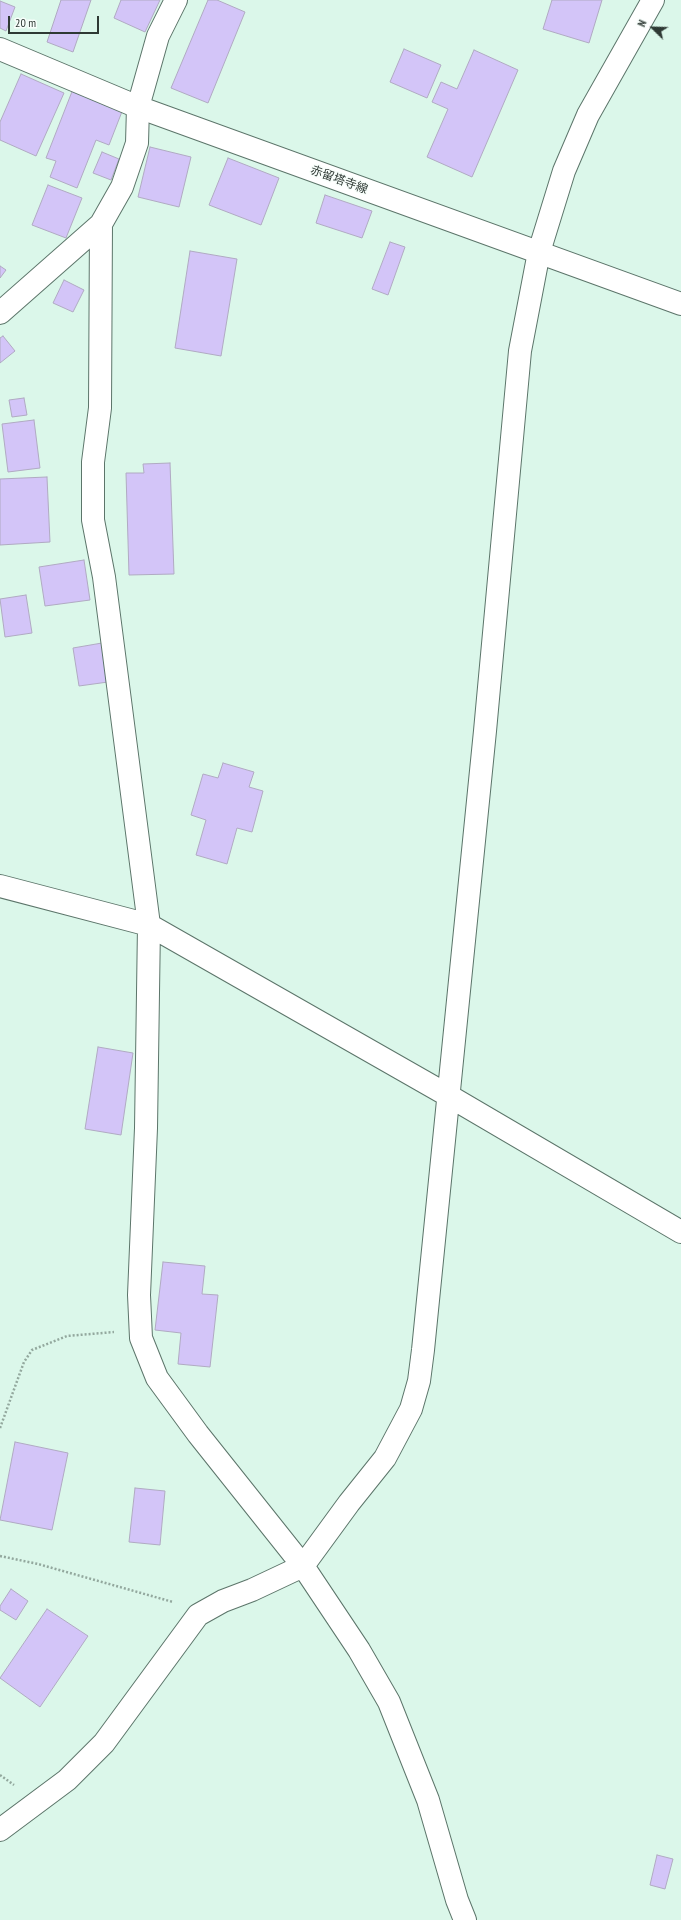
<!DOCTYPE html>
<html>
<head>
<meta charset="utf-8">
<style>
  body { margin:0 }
  #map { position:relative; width:681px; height:1920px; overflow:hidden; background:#dbf7ea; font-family:"PT Sans Narrow",sans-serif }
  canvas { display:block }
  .north { position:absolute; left:633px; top:8px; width:40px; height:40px; -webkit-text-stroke:3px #f8fefb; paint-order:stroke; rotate:293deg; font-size:11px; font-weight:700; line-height:16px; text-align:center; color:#2e3934 }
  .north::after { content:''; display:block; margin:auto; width:14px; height:18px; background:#2e3934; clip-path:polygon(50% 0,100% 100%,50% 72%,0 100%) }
  .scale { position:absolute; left:8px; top:16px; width:91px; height:18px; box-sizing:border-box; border:2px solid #2e3934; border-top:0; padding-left:5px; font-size:12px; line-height:14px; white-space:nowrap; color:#2e3934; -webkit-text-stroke:3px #f8fefb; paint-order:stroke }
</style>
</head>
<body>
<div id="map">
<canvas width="681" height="1920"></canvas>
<div class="north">N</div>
<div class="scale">20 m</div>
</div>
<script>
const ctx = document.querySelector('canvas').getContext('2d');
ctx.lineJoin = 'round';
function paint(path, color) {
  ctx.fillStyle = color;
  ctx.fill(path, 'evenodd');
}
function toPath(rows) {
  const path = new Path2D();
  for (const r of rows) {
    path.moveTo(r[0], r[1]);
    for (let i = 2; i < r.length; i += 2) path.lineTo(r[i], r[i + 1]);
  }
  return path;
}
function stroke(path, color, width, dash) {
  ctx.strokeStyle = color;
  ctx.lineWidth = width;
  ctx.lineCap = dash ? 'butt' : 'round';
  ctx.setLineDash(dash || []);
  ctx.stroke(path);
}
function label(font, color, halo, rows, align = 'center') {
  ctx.font = font + ' "PT Sans Narrow","Noto Sans JP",sans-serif';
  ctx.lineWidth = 3;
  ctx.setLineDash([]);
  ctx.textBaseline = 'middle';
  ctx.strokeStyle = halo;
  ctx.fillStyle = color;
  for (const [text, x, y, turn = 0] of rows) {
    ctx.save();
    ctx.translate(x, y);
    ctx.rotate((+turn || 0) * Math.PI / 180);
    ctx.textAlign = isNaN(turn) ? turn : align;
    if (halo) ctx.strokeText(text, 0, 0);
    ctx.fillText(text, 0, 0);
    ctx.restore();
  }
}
const building = toPath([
  [61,0,91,0,73,52,47,42,61,0],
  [121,0,160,0,145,32,114,18,121,0],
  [208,0,217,0,245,12,208,103,171,88,208,0],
  [552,0,602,0,589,43,543,29,552,0],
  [0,1,15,7,6,31,0,28,0,1],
  [404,49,441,65,427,98,390,82,404,49],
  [474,50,518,70,472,177,427,157,448,109,432,102,441,82,457,89,474,50],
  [21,74,64,93,36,156,0,140,0,122,21,74],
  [73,89,123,109,109,145,96,140,77,188,50,177,56,161,46,158,73,89],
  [150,147,191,157,179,207,138,197,150,147],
  [102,152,119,159,111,180,93,173,102,152],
  [228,158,279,178,261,225,209,205,228,158],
  [48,185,82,198,66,238,32,225,48,185],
  [325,195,372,211,362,238,316,223,325,195],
  [390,242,405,247,388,295,372,289,390,242],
  [190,251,237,259,221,356,175,348,190,251],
  [0,266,6,270,0,278,0,266],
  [64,280,84,290,73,312,53,303,64,280],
  [3,336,15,351,0,363,0,338,3,336],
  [24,398,27,415,12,417,9,400,24,398],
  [34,420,40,468,8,472,2,424,34,420],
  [170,463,174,574,129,575,126,473,144,473,143,464,170,463],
  [47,477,50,542,0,545,0,479,47,477],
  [84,560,90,600,45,606,39,567,84,560],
  [26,595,32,633,5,637,0,599,26,595],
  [102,643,108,682,79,686,73,648,102,643],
  [223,763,254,772,249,787,263,791,252,832,237,828,227,864,196,855,206,820,191,815,203,774,218,778,223,763],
  [98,1047,133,1053,121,1135,85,1129,98,1047],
  [163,1262,205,1266,202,1294,218,1295,210,1367,178,1364,181,1333,155,1330,163,1262],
  [15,1442,68,1453,52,1530,0,1520,15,1442],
  [135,1488,165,1491,160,1545,129,1542,135,1488],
  [11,1589,28,1601,16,1620,0,1610,0,1606,11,1589],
  [47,1609,88,1636,40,1707,0,1678,47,1609],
  [657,1855,673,1859,665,1889,650,1885,657,1855]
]);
paint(building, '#d3c5f8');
stroke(building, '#b0aac2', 1);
const street = toPath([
  [101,224,100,408,93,462,93,520,104,577,149,925,146,1128,139,1295,141,1338,157,1378,198,1434,303,1566,359,1650,389,1702,428,1800,457,1900,465,1920],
  [0,313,101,224,122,187,137,143,138,107],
  [0,886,149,925,449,1096,681,1232],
  [0,1830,67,1780,104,1743,198,1615,223,1601,252,1590,303,1566,349,1503,385,1458,411,1409,419,1381,423,1350,485,731,520,351,539,252,564,171,588,115,653,0]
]);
const secondary = toPath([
  [0,49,138,107,681,304],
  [138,107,158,36,176,0]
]);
stroke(street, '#5c756a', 24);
stroke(secondary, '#5c756a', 24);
stroke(toPath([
  [0,1428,24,1362,32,1350,67,1336,114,1332],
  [0,1556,38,1564,173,1602],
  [0,1775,14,1785]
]), '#93a89e', 2.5, [2, 2]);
stroke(street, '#fff', 22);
stroke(secondary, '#fff', 22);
label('12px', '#2e3934', '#f8fefb', [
  ["赤留塔寺線",339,180,20]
]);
</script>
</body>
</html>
